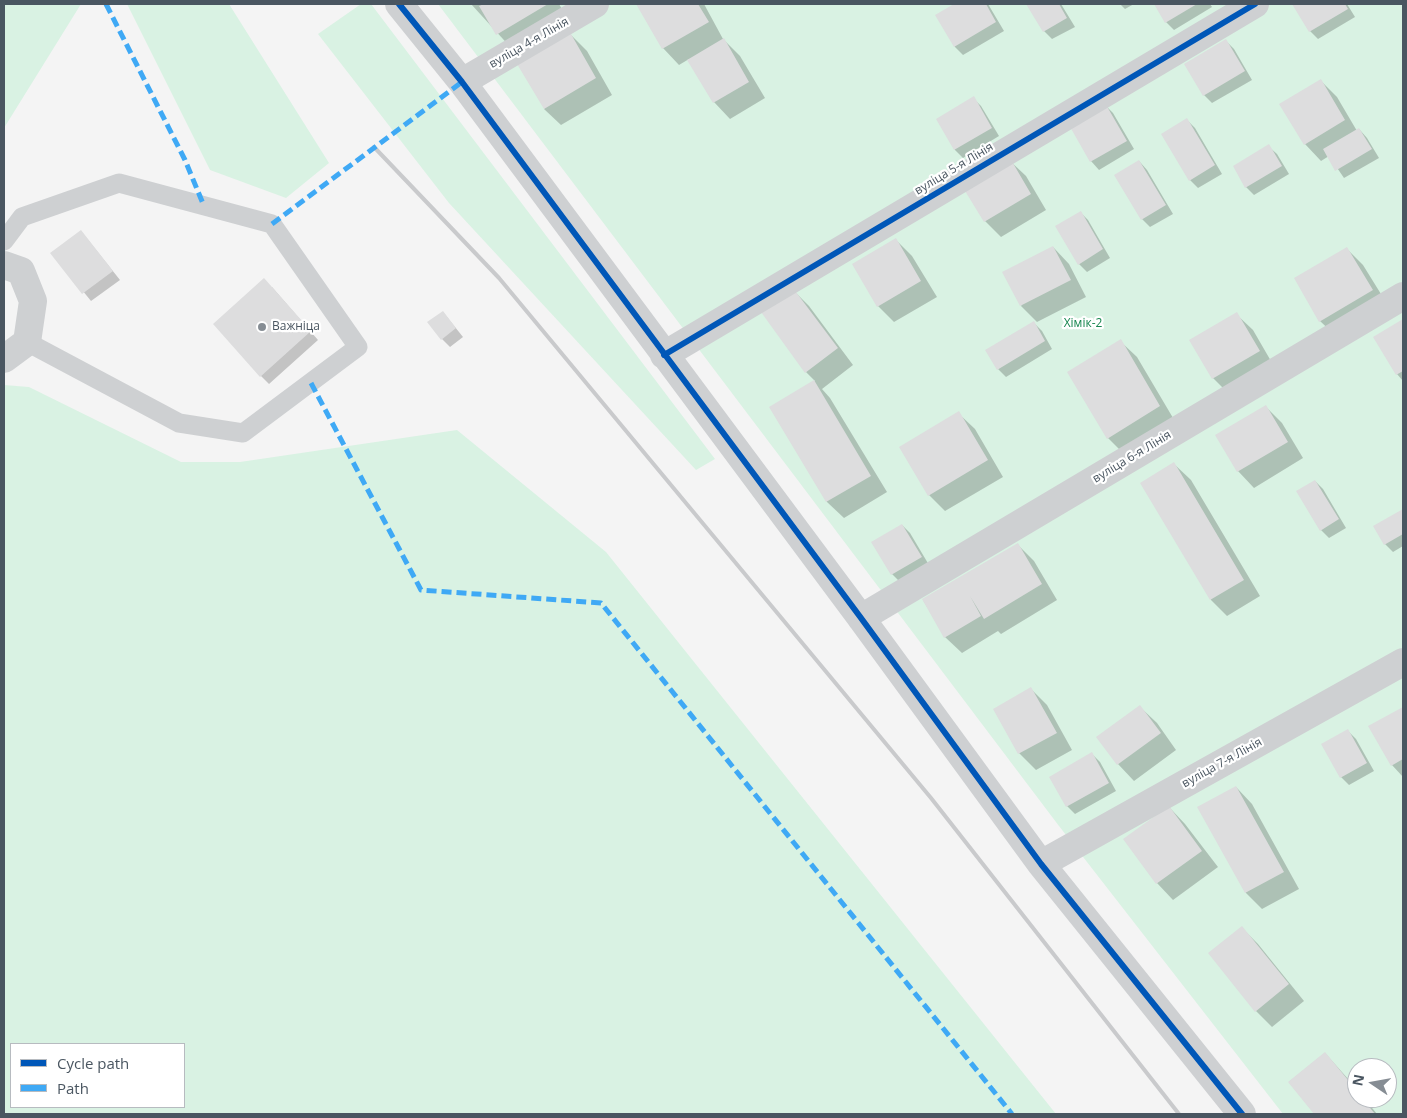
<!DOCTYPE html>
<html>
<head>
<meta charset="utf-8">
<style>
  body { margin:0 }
  #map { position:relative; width:1407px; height:1118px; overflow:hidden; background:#f4f4f4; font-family:"Open Sans",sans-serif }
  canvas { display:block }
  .frame { position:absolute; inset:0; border:5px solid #4a5661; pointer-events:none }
  .legend { position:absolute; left:10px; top:1043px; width:175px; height:65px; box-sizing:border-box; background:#fff; border:1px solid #b7bbc0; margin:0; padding:6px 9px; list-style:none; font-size:15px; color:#4a5661 }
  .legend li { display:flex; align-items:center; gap:10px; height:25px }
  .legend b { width:25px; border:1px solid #b7bbc0 }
  .north { position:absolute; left:1347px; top:1058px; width:50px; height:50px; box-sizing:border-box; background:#fff; border:1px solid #b7bbc0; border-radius:50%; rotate:282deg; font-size:14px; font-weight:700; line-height:20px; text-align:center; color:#4a5661 }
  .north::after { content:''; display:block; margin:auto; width:18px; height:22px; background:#868d94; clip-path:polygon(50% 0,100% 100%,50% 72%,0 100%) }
</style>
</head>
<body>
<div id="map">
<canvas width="1407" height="1118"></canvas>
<div class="frame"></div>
<ul class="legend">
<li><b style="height:6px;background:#0057b8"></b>Cycle path</li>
<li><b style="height:6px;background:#3fa9f5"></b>Path</li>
</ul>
<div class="north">N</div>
</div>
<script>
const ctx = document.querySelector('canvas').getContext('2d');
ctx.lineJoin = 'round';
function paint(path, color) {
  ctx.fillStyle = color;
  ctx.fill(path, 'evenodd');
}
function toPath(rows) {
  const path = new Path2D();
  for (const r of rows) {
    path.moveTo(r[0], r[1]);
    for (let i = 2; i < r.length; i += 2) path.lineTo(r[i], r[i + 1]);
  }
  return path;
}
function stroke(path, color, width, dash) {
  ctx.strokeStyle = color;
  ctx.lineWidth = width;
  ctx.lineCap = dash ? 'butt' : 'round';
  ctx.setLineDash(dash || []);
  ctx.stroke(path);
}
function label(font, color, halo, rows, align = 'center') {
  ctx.font = font + ' "Open Sans",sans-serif';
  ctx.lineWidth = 4.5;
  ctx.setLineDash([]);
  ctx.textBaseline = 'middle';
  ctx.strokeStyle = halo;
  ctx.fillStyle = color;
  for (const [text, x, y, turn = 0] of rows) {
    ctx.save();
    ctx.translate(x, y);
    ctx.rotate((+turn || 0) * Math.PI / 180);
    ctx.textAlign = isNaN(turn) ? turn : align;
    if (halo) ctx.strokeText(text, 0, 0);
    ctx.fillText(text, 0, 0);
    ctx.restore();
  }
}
paint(toPath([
  [4,4,81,4,4,128],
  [127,4,229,4,329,163,286,198,210,170],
  [361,4,371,4,715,459,696,470,449,203,318,34],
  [438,4,1403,4,1403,1114,1283,1114,1059,826],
  [1357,1068,1387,1068,1387,1098,1357,1098],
  [4,385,29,387,181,462,240,462,457,430,606,552,1056,1114,4,1114],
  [184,1044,184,1107,11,1107,11,1044]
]), '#d9f2e3');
paint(toPath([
  [471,4,559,4,567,18,513,50],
  [637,4,704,4,723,39,740,56,765,98,730,119,714,102,689,59,679,65,663,48],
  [956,4,988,4,1004,31,963,55,955,47,937,15],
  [1028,4,1061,4,1075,27,1052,39,1044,31],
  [1120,4,1134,4,1125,9],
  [1156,4,1210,4,1212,7,1174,30,1166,22],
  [1293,4,1347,4,1355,17,1318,39,1310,31],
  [571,35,587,51,612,95,561,125,544,109],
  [1226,41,1234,49,1252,80,1212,103,1204,95],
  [1321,81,1337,97,1357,131,1359,129,1367,138,1379,158,1344,178,1329,156,1321,161,1305,144],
  [973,98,981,106,999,136,963,158,955,150,938,120],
  [1105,105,1113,113,1134,149,1099,170,1091,161,1070,125],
  [1187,120,1195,128,1222,174,1198,188,1190,180],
  [1268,146,1277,154,1289,174,1254,195,1246,187],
  [1009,160,1026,176,1046,210,1001,237,985,221],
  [1139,161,1147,170,1173,214,1150,227,1142,219],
  [1080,212,1088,220,1110,258,1087,272,1079,264],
  [81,231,120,280,91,301,52,253],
  [896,240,912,256,937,297,894,322,878,306],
  [1053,247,1069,264,1086,297,1037,322,1021,306],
  [1346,248,1363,265,1389,307,1337,337,1320,321],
  [272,287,318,340,269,384,261,376],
  [793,290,809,306,853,365,822,389,830,398,887,492,844,518,827,502,771,407,815,381,806,372],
  [443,312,463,337,450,347,442,339],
  [1236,314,1253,330,1275,368,1230,395,1213,378,1191,341],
  [1403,321,1403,381,1397,374,1375,337],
  [1034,323,1042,331,1052,349,1006,377,998,369],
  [1120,341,1137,357,1176,423,1124,454,1108,438],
  [1266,407,1282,423,1303,458,1254,488,1238,471],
  [958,413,975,429,1003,477,945,511,929,495],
  [1174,464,1191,480,1260,596,1227,616,1211,600],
  [1315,481,1323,489,1346,528,1329,538,1321,530],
  [1403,510,1403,546,1393,552,1385,544,1375,526],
  [902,525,910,533,929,565,900,582,892,574],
  [1018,545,1034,561,1057,600,1001,634,998,631,962,653,945,637,923,600],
  [1031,689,1047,705,1072,750,1036,770,1019,753,995,709],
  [1140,707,1157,723,1176,750,1134,781,1118,764,1098,737],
  [1403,708,1403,777,1392,765,1370,726],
  [1348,731,1356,739,1374,771,1349,785,1341,777],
  [1092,754,1100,762,1116,791,1075,814,1067,806],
  [1236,787,1252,804,1299,889,1262,909,1246,893,1199,808],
  [1169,807,1185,824,1218,867,1173,900,1157,883],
  [1242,928,1258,944,1304,1001,1272,1027,1256,1011],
  [1325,1053,1357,1089,1357,1098,1364,1098,1377,1114,1315,1114,1289,1082]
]), '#0003');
paint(toPath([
  [484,4,548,4,496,35,479,6],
  [636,4,698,4,709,22,662,49],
  [954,4,986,4,996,22,954,47,935,15],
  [1026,4,1059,4,1067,18,1043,32],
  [1154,4,1197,4,1165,23],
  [1292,4,1345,4,1348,9,1309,32],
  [571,34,596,78,544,109,517,64],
  [724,38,749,82,713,103,687,60],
  [1226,39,1245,71,1203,96,1184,64],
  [1321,79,1345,120,1304,145,1279,104],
  [974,96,992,128,954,150,936,119],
  [1105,103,1127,141,1090,162,1069,125],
  [1187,118,1215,165,1189,181,1161,134],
  [1359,128,1372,149,1335,171,1323,149],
  [1269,144,1282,166,1245,188,1233,166],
  [1010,158,1031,194,984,222,962,186],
  [1139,160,1166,205,1141,220,1114,175],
  [1081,211,1103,249,1078,265,1055,226],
  [81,230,113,271,82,294,50,253],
  [896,238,921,281,877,307,852,264],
  [1053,246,1071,280,1020,306,1002,272],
  [1347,247,1373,290,1319,322,1294,278],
  [264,278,311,331,260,377,213,324],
  [793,288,838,348,805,373,761,312],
  [443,311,456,328,441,340,427,322],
  [1237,312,1260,351,1212,379,1189,340],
  [1403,319,1403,371,1396,375,1373,337],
  [1034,321,1045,341,997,370,985,350],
  [1121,339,1160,406,1107,439,1067,372],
  [814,380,871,476,826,502,769,407],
  [1266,405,1288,442,1237,472,1215,435],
  [959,411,988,460,928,496,899,447],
  [1174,462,1244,580,1210,600,1140,483],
  [1315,480,1339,519,1320,531,1296,491],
  [1403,509,1403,534,1384,545,1373,526],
  [902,524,922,557,891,575,871,542],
  [1018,543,1042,584,984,619,970,596,981,616,944,638,922,599],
  [1031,687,1057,733,1018,754,993,709],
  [1140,705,1161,733,1117,765,1096,737],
  [1403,707,1403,759,1391,766,1368,726],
  [1348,729,1367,763,1340,778,1321,744],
  [1092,752,1109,783,1066,807,1049,777],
  [1236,786,1284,872,1245,893,1197,807],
  [1169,806,1202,851,1156,884,1123,839],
  [1242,926,1289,984,1255,1012,1208,953],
  [1325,1052,1357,1091,1357,1098,1362,1098,1375,1114,1314,1114,1288,1082]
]), '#ddddde');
stroke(toPath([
  [4,241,22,217,119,183,272,224,358,347,243,433,179,423,27,342]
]), '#ced0d2', 19);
stroke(toPath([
  [399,4,462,82,861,618,1041,864,1242,1114],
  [462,82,595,4],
  [4,265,21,271,33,301,27,342,4,359],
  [664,355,1255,4],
  [861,618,1403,296],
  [1041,864,1403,662]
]), '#ced0d2', 28);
stroke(toPath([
  [374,147,499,278,931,798,1179,1114]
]), '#c9cacc', 4);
stroke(toPath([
  [106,4,185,160,204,206],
  [272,224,462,82],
  [311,383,421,590,601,603,1012,1114]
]), '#3fa9f5', 5, [10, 5]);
stroke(toPath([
  [399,4,462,82,861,618,1041,864,1242,1114],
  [664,355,1255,4]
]), '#0057b8', 6);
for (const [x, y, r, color] of [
  [262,327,5,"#868d94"]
]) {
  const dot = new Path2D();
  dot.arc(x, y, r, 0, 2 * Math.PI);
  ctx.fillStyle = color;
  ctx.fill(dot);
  stroke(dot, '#fff', 2);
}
label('12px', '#4a5661', '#fff', [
  ["вуліца 4-я Лінія",529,43,-30],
  ["вуліца 5-я Лінія",954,169,-31],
  ["вуліца 6-я Лінія",1132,457,-31],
  ["вуліца 7-я Лінія",1222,763,-29]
]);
label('12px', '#17864f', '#fff', [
  ["Хімік-2",1083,324]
]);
label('12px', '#4a5661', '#fff', [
  ["Важніца",272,327]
], 'left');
</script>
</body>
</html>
